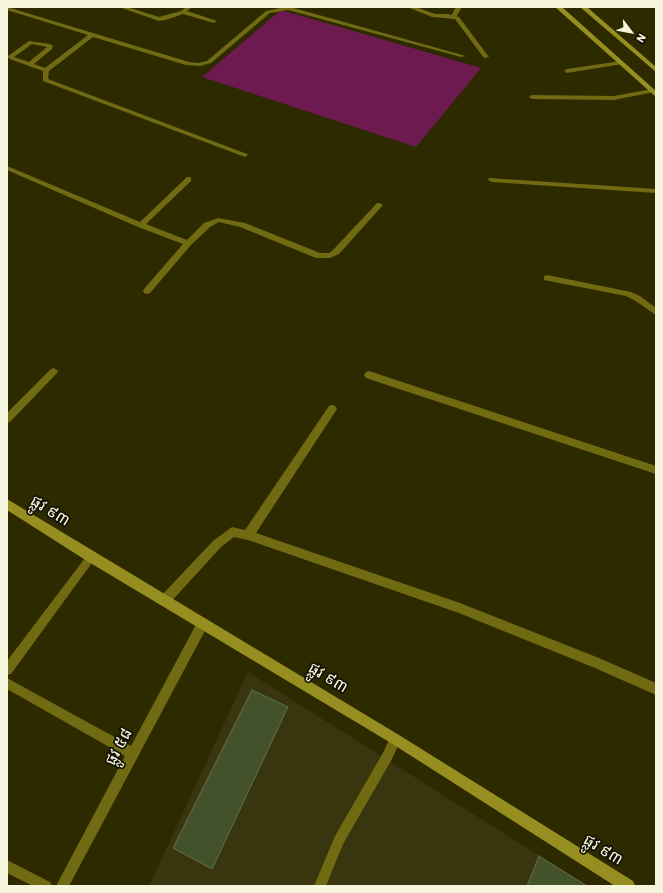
<!DOCTYPE html>
<html>
<head>
<meta charset="utf-8">
<style>
  body { margin:0 }
  #map { position:relative; width:663px; height:893px; overflow:hidden; background:#2e2a00; font-family:"IBM Plex Sans",sans-serif }
  canvas { display:block }
  .frame { position:absolute; inset:0; border:8px solid #f6f5de; pointer-events:none }
  .north { position:absolute; left:611px; top:12px; width:40px; height:40px; -webkit-text-stroke:3px #141203; paint-order:stroke; rotate:122deg; font-size:11px; font-weight:700; line-height:16px; text-align:center; color:#f6f5de }
  .north::after { content:''; display:block; margin:auto; width:14px; height:18px; background:#f6f5de; clip-path:polygon(50% 0,100% 100%,50% 72%,0 100%) }
</style>
</head>
<body>
<div id="map">
<canvas width="663" height="893"></canvas>
<div class="frame"></div>
<div class="north">N</div>
</div>
<script>
const ctx = document.querySelector('canvas').getContext('2d');
ctx.lineJoin = 'round';
function paint(path, color) {
  ctx.fillStyle = color;
  ctx.fill(path, 'evenodd');
}
function toPath(rows) {
  const path = new Path2D();
  for (const r of rows) {
    path.moveTo(r[0], r[1]);
    for (let i = 2; i < r.length; i += 2) path.lineTo(r[i], r[i + 1]);
  }
  return path;
}
function stroke(path, color, width, dash) {
  ctx.strokeStyle = color;
  ctx.lineWidth = width;
  ctx.lineCap = dash ? 'butt' : 'round';
  ctx.setLineDash(dash || []);
  ctx.stroke(path);
}
function label(font, color, halo, rows, align = 'center') {
  ctx.font = font + ' "IBM Plex Sans","Noto Sans Khmer",sans-serif';
  ctx.lineWidth = 3.5;
  ctx.setLineDash([]);
  ctx.textBaseline = 'middle';
  ctx.strokeStyle = halo;
  ctx.fillStyle = color;
  for (const [text, x, y, turn = 0] of rows) {
    ctx.save();
    ctx.translate(x, y);
    ctx.rotate((+turn || 0) * Math.PI / 180);
    ctx.textAlign = isNaN(turn) ? turn : align;
    if (halo) ctx.strokeText(text, 0, 0);
    ctx.fillText(text, 0, 0);
    ctx.restore();
  }
}
paint(toPath([
  [248,672,587,886,149,886]
]), '#39360f');
paint(toPath([
  [281,10,481,68,416,147,202,77]
]), '#6c1a50');
const building = toPath([
  [252,690,288,707,212,869,173,848,252,690],
  [539,856,587,886,527,886,539,856]
]);
paint(building, '#44522c');
stroke(building, '#616f48', 1);
paint(toPath([
  [7,7,189,62,198,63,207,61,266,11,285,7,290,7,466,56,461,57,288,10,270,13,211,63,200,66,186,65,93,37,49,71,48,79,247,154,248,155,245,157,43,81,43,71,10,59,7,57,8,56,29,41,50,44,53,46,52,49,34,64,45,68,88,35,7,10,7,7],
  [32,44,47,47,29,62,14,57,32,44],
  [119,7,127,7,159,17,181,11,186,7,192,7,187,11,217,21,214,23,183,14,169,19,159,21,119,7],
  [456,7,462,7,456,17,452,17,451,16,456,7],
  [621,61,624,63,623,64,567,73,564,71,567,69,621,61],
  [652,89,655,91,654,92,614,100,532,99,529,97,532,95,614,96,652,89],
  [7,166,140,222,187,177,191,177,191,181,146,224,187,240,204,223,218,218,245,223,320,253,329,253,333,250,377,203,379,203,383,205,339,254,330,258,316,258,240,227,219,222,210,227,191,245,150,293,147,294,144,293,143,291,144,289,183,244,138,227,7,170,7,166],
  [547,275,631,292,640,296,656,308,656,315,634,300,626,296,544,280,544,276,547,275],
  [54,368,58,371,57,373,10,422,7,423,7,413,51,369,54,368],
  [91,552,94,554,96,557,94,560,11,674,7,675,7,661,88,554,91,552],
  [203,618,207,619,208,623,207,627,69,886,56,886,125,756,7,689,7,678,131,746,199,619,203,618],
  [395,733,399,735,401,739,392,759,343,844,326,886,314,886,335,836,384,751,391,735,395,733],
  [7,860,50,882,52,886,33,886,7,873,7,860]
]), '#706a12');
paint(toPath([
  [407,7,416,7,435,14,448,14,459,17,489,57,484,58,455,19,432,17,407,7],
  [489,178,656,189,656,193,492,182,488,180,489,178],
  [369,371,656,466,656,474,366,378,364,375,366,372,369,371],
  [332,405,335,406,337,409,335,412,256,533,460,603,599,658,656,683,656,695,595,668,459,613,248,540,234,537,221,547,168,605,164,606,160,605,158,601,160,597,213,541,232,527,245,530,329,406,332,405]
]), '#706a12');
paint(toPath([
  [555,7,562,7,656,91,656,97,555,7],
  [580,7,587,7,656,67,656,72,580,7],
  [7,499,399,735,633,881,635,886,615,886,391,743,87,561,7,510,7,499]
]), '#968e21');
label('16px', '#f6f5de', '#141203', [
  ["ផ្លូវ ៩៣",50,511,32],
  ["ផ្លូវ ៩៣",328,678,31],
  ["ផ្លូវ ៥៨",119,747,-62],
  ["ផ្លូវ ៩៣",603,850,32]
]);
</script>
</body>
</html>
